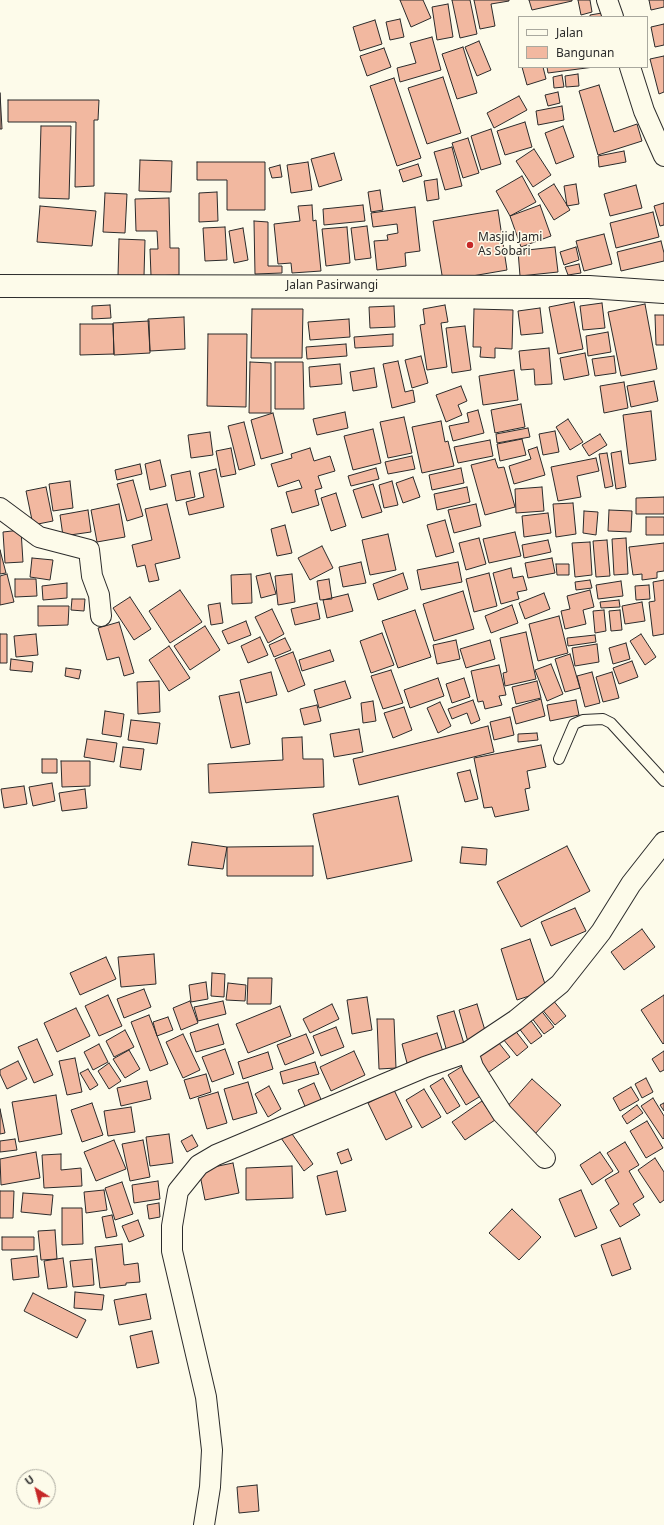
<!DOCTYPE html>
<html>
<head>
<meta charset="utf-8">
<style>
  body { margin:0 }
  #map { position:relative; width:664px; height:1525px; overflow:hidden; background:#fdfbea; font-family:"Noto Sans",sans-serif }
  canvas { display:block }
  .legend { position:absolute; left:518px; top:16px; width:130px; height:52px; box-sizing:border-box; background:#fdfbea; border:1px solid #a9a89e; margin:0; padding:5px 7px; list-style:none; font-size:12px; color:#2b2b2b }
  .legend li { display:flex; align-items:center; gap:8px; height:20px }
  .legend b { width:20px; border:1px solid #a9a89e }
  .north { position:absolute; left:16px; top:1469px; width:40px; height:40px; box-sizing:border-box; background:#fdfbea; border:1px solid #a9a89e; border-radius:50%; rotate:324deg; font-size:11px; font-weight:700; line-height:16px; text-align:center; color:#2b2b2b }
  .north::after { content:''; display:block; margin:auto; width:14px; height:18px; background:#c62828; clip-path:polygon(50% 0,100% 100%,50% 72%,0 100%) }
</style>
</head>
<body>
<div id="map">
<canvas width="664" height="1525"></canvas>
<ul class="legend">
<li><b style="height:5px;background:#fdfbea"></b>Jalan</li>
<li><b style="height:11px;background:#f2b8a0"></b>Bangunan</li>
</ul>
<div class="north">U</div>
</div>
<script>
const ctx = document.querySelector('canvas').getContext('2d');
ctx.lineJoin = 'round';
function paint(path, color) {
  ctx.fillStyle = color;
  ctx.fill(path, 'evenodd');
}
function toPath(rows) {
  const path = new Path2D();
  for (const r of rows) {
    path.moveTo(r[0], r[1]);
    for (let i = 2; i < r.length; i += 2) path.lineTo(r[i], r[i + 1]);
  }
  return path;
}
function stroke(path, color, width, dash) {
  ctx.strokeStyle = color;
  ctx.lineWidth = width;
  ctx.lineCap = dash ? 'butt' : 'round';
  ctx.setLineDash(dash || []);
  ctx.stroke(path);
}
function label(font, color, halo, rows, align = 'center') {
  ctx.font = font + ' "Noto Sans",sans-serif';
  ctx.lineWidth = 3;
  ctx.setLineDash([]);
  ctx.textBaseline = 'middle';
  ctx.strokeStyle = halo;
  ctx.fillStyle = color;
  for (const [text, x, y, turn = 0] of rows) {
    ctx.save();
    ctx.translate(x, y);
    ctx.rotate((+turn || 0) * Math.PI / 180);
    ctx.textAlign = isNaN(turn) ? turn : align;
    if (halo) ctx.strokeText(text, 0, 0);
    ctx.fillText(text, 0, 0);
    ctx.restore();
  }
}
const building = toPath([
  [400,0,423,0,431,18,411,27,400,0],
  [452,0,470,0,477,34,460,38,452,0],
  [474,0,509,0,509,1,491,4,495,26,480,29,474,0],
  [529,0,572,0,572,1,532,10,529,0],
  [578,0,590,0,592,12,581,15,578,0],
  [649,0,664,0,664,7,651,10,649,0],
  [448,4,453,37,437,40,432,7,448,4],
  [602,13,603,17,590,17,590,15,602,13],
  [400,19,404,37,390,40,386,22,400,19],
  [375,20,382,44,360,51,353,27,375,20],
  [664,24,664,45,655,47,651,27,664,24],
  [432,37,441,70,400,82,397,68,416,63,410,43,432,37],
  [479,41,491,70,477,76,465,47,479,41],
  [463,47,477,93,457,99,442,54,463,47],
  [384,48,391,67,367,76,360,56,384,48],
  [664,56,664,92,659,94,650,59,664,56],
  [522,67,543,67,546,79,527,85,522,67],
  [547,67,594,67,548,73,547,67],
  [578,74,579,86,566,87,565,76,578,74],
  [562,75,564,87,554,88,553,77,562,75],
  [443,77,461,133,427,144,408,88,443,77],
  [394,78,421,158,397,166,370,86,394,78],
  [599,85,614,132,637,124,642,141,598,155,579,91,599,85],
  [558,92,560,103,548,106,545,95,558,92],
  [0,93,2,129,0,129,0,93],
  [519,96,527,110,494,128,487,113,519,96],
  [8,100,99,100,98,120,94,120,94,186,75,187,76,122,8,122,8,100],
  [562,106,564,120,538,125,536,111,562,106],
  [525,122,532,147,505,155,497,131,525,122],
  [41,126,71,126,69,199,39,198,41,126],
  [563,126,574,157,556,164,545,133,563,126],
  [491,129,501,164,481,170,471,136,491,129],
  [468,138,479,173,463,178,452,143,468,138],
  [452,147,462,186,445,190,434,152,452,147],
  [534,149,551,175,533,187,516,161,534,149],
  [624,151,626,162,599,167,598,156,624,151],
  [334,153,342,180,319,187,311,159,334,153],
  [140,160,172,161,171,192,139,191,140,160],
  [197,162,265,162,265,210,227,210,227,180,197,180,197,162],
  [308,162,312,190,291,193,287,165,308,162],
  [418,164,422,176,403,182,399,170,418,164],
  [280,165,282,177,272,178,269,168,280,165],
  [522,176,536,202,510,216,496,191,522,176],
  [437,179,439,199,427,201,424,181,437,179],
  [554,184,570,210,554,220,538,194,554,184],
  [576,184,579,204,567,206,564,186,576,184],
  [636,185,642,208,610,216,604,194,636,185],
  [380,190,383,210,371,212,368,192,380,190],
  [217,192,218,221,199,222,199,193,217,192],
  [105,193,127,194,125,233,103,232,105,193],
  [169,198,170,248,179,248,179,275,151,276,150,249,158,249,157,231,136,231,135,199,169,198],
  [664,203,664,225,660,226,654,206,664,203],
  [312,205,313,221,316,220,321,271,292,273,291,263,278,264,274,224,300,221,298,206,312,205],
  [363,205,365,221,324,225,323,209,363,205],
  [540,205,551,236,521,247,510,216,540,205],
  [40,206,96,211,92,246,37,242,40,206],
  [415,207,420,251,405,253,406,266,377,270,374,241,388,240,387,235,398,233,397,224,373,227,371,213,415,207],
  [498,210,507,270,443,281,433,221,498,210],
  [653,212,659,237,616,248,610,223,653,212],
  [254,221,268,222,268,266,282,266,282,273,255,274,254,221],
  [367,226,371,258,355,260,351,228,367,226],
  [225,227,227,260,205,261,203,228,225,227],
  [347,227,350,263,326,266,322,229,347,227],
  [243,228,248,260,234,263,229,231,243,228],
  [604,234,612,264,584,271,576,241,604,234],
  [119,239,145,240,144,276,118,276,119,239],
  [661,241,664,253,664,261,621,271,617,252,661,241],
  [555,247,558,272,520,276,518,251,555,247],
  [576,247,579,260,564,265,560,252,576,247],
  [579,264,581,273,568,275,565,267,579,264],
  [574,302,583,349,558,354,549,307,574,302],
  [602,303,605,328,583,330,580,306,602,303],
  [645,304,657,369,621,376,608,312,645,304],
  [110,305,111,318,92,319,92,306,110,305],
  [445,305,448,322,441,323,447,367,427,370,420,325,425,324,423,309,445,305],
  [394,306,395,327,370,328,369,307,394,306],
  [540,308,543,333,521,335,518,311,540,308],
  [252,309,303,309,302,358,251,358,252,309],
  [474,309,513,310,512,349,495,348,495,358,480,357,481,347,473,347,474,309],
  [655,315,664,315,664,345,656,345,655,315],
  [184,317,185,349,150,351,148,319,184,317],
  [349,319,350,337,310,340,308,322,349,319],
  [149,321,150,353,114,355,113,323,149,321],
  [80,324,113,324,114,354,80,355,80,324],
  [465,326,471,370,452,373,446,328,465,326],
  [608,332,611,352,588,356,586,336,608,332],
  [208,334,247,334,246,407,207,406,208,334],
  [393,334,393,346,355,348,354,337,393,334],
  [346,344,347,356,307,359,306,347,346,344],
  [549,348,552,384,535,385,534,369,521,370,519,351,549,348],
  [585,353,589,375,564,380,560,358,585,353],
  [421,356,428,383,412,388,405,360,421,356],
  [614,356,616,373,595,376,592,359,614,356],
  [398,361,405,392,413,390,415,402,392,408,383,364,398,361],
  [250,362,271,363,271,413,249,413,250,362],
  [275,362,303,362,304,409,275,409,275,362],
  [340,364,342,384,310,387,309,367,340,364],
  [374,368,377,387,353,391,350,372,374,368],
  [514,370,518,400,483,405,479,376,514,370],
  [654,381,658,401,631,407,627,386,654,381],
  [624,382,628,408,604,413,600,386,624,382],
  [461,386,467,401,458,405,462,415,446,422,436,395,461,386],
  [521,404,525,427,495,433,491,410,521,404],
  [478,410,484,433,453,441,449,426,469,422,467,413,478,410],
  [651,411,656,460,629,464,623,415,651,411],
  [345,412,348,428,317,435,313,419,345,412],
  [273,413,283,453,261,459,251,420,273,413],
  [404,417,412,453,388,458,380,422,404,417],
  [568,419,583,442,570,450,556,427,568,419],
  [441,421,445,442,448,441,454,466,422,473,412,427,441,421],
  [244,422,255,465,239,470,228,426,244,422],
  [528,428,530,437,497,443,496,434,528,428],
  [373,429,381,463,353,470,344,436,373,429],
  [555,431,559,452,543,455,539,434,555,431],
  [210,432,213,455,191,458,188,435,210,432],
  [600,434,607,445,589,456,582,445,600,434],
  [522,439,526,455,500,461,497,444,522,439],
  [490,440,493,456,458,463,454,447,490,440],
  [537,447,545,475,514,484,509,466,531,459,528,450,537,447],
  [231,448,236,474,221,477,216,451,231,448],
  [310,448,314,461,330,456,335,471,318,476,322,488,315,490,319,505,292,513,286,492,302,488,299,480,278,487,271,464,292,458,291,454,310,448],
  [621,451,626,487,616,489,611,453,621,451],
  [607,453,613,486,605,488,599,454,607,453],
  [412,456,415,469,388,474,385,462,412,456],
  [596,458,599,471,577,476,581,497,558,501,551,467,596,458],
  [495,459,498,468,504,467,515,507,485,515,471,465,495,459],
  [160,460,166,486,150,490,145,464,160,460],
  [140,464,142,474,117,480,115,470,140,464],
  [376,468,379,479,351,486,348,476,376,468],
  [461,468,464,483,432,490,429,475,461,468],
  [216,469,224,507,189,515,186,502,204,497,199,473,216,469],
  [190,471,195,497,176,501,171,475,190,471],
  [413,477,420,497,403,503,396,483,413,477],
  [133,480,143,516,127,521,117,484,133,480],
  [70,481,73,508,53,511,49,484,70,481],
  [392,481,398,505,384,508,379,485,392,481],
  [373,484,382,512,362,518,353,490,373,484],
  [46,487,53,521,33,525,26,491,46,487],
  [467,487,470,502,437,510,434,494,467,487],
  [542,487,544,511,516,513,515,489,542,487],
  [336,493,346,526,331,531,321,498,336,493],
  [664,497,664,514,636,514,636,498,664,497],
  [573,503,576,534,556,537,553,504,573,503],
  [119,504,125,537,97,542,91,510,119,504],
  [167,504,180,558,155,564,159,580,149,582,145,565,137,567,132,545,152,540,145,509,167,504],
  [476,504,481,526,454,533,448,510,476,504],
  [88,510,91,532,63,536,60,515,88,510],
  [609,510,632,511,631,532,608,531,609,510],
  [584,511,598,512,596,535,583,533,584,511],
  [548,513,551,533,524,537,522,516,548,513],
  [646,517,664,517,664,535,646,535,646,517],
  [445,520,454,552,436,557,427,525,445,520],
  [285,525,292,553,277,556,271,529,285,525],
  [21,530,23,562,5,563,3,532,21,530],
  [515,532,521,556,489,563,483,539,515,532],
  [388,534,396,570,370,575,362,540,388,534],
  [479,538,486,564,466,570,459,543,479,538],
  [626,538,628,574,614,575,612,539,626,538],
  [548,540,551,552,524,558,522,545,548,540],
  [607,540,610,576,596,577,593,541,607,540],
  [590,542,592,575,575,577,572,543,590,542],
  [664,543,664,571,657,572,657,578,642,580,642,574,633,575,629,547,664,543],
  [322,546,333,568,310,580,298,558,322,546],
  [0,550,6,573,0,574,0,550],
  [32,558,53,560,50,580,30,577,32,558],
  [552,558,555,573,528,578,525,563,552,558],
  [361,562,366,583,343,587,339,567,361,562],
  [458,562,462,582,421,590,417,570,458,562],
  [556,564,569,564,569,575,557,575,556,564],
  [511,568,513,578,523,576,527,590,517,592,519,599,501,604,493,573,511,568],
  [270,573,276,594,261,598,256,576,270,573],
  [403,573,408,589,378,600,373,584,403,573],
  [489,573,497,606,474,612,466,579,489,573],
  [7,574,14,602,0,605,0,576,7,574],
  [251,574,252,603,232,604,231,575,251,574],
  [292,574,295,602,278,605,275,576,292,574],
  [15,579,36,579,37,596,15,597,15,579],
  [329,579,332,599,320,600,317,581,329,579],
  [590,580,592,588,576,590,575,582,590,580],
  [664,580,664,634,653,636,649,602,655,601,653,582,664,580],
  [621,581,623,596,598,599,596,585,621,581],
  [67,583,67,598,43,600,42,586,67,583],
  [649,585,650,599,636,600,635,586,649,585],
  [180,590,202,622,170,643,149,611,180,590],
  [590,590,594,607,583,610,586,624,565,629,561,611,570,609,567,596,590,590],
  [463,591,474,629,434,641,423,604,463,591],
  [544,593,550,609,525,619,519,603,544,593],
  [348,594,353,611,327,618,323,600,348,594],
  [130,597,151,629,134,640,113,608,130,597],
  [72,599,85,599,84,611,71,610,72,599],
  [619,600,620,607,601,608,600,602,619,600],
  [642,602,645,621,625,624,622,606,642,602],
  [220,603,223,623,211,625,208,605,220,603],
  [317,603,320,619,295,625,291,609,317,603],
  [512,605,518,623,491,633,485,616,512,605],
  [38,606,69,606,68,625,38,626,38,606],
  [272,609,284,634,268,643,255,617,272,609],
  [415,610,431,657,398,668,382,621,415,610],
  [604,610,606,631,595,633,593,611,604,610],
  [620,610,622,630,611,631,609,611,620,610],
  [559,616,568,653,538,661,529,624,559,616],
  [246,621,251,635,228,644,222,631,246,621],
  [119,622,134,673,124,676,119,657,107,660,98,628,119,622],
  [205,626,220,650,190,670,174,646,205,626],
  [526,632,536,679,505,686,503,673,507,672,500,638,526,632],
  [382,633,394,665,371,673,360,641,382,633],
  [0,634,7,634,7,663,0,663,0,634],
  [36,634,38,655,16,657,14,636,36,634],
  [641,634,656,657,645,665,630,641,641,634],
  [595,635,596,642,568,646,567,638,595,635],
  [260,637,268,655,248,663,241,646,260,637],
  [285,638,291,650,274,657,269,645,285,638],
  [456,640,460,659,437,664,433,645,456,640],
  [490,640,495,659,466,668,460,649,490,640],
  [626,643,630,659,613,664,609,648,626,643],
  [597,644,599,662,575,666,572,648,597,644],
  [169,646,190,678,169,691,149,660,169,646],
  [330,650,334,661,302,671,299,660,330,650],
  [293,652,305,685,288,692,275,659,293,652],
  [570,654,580,688,565,692,555,659,570,654],
  [11,659,33,662,32,672,10,670,11,659],
  [632,661,638,677,619,684,613,668,632,661],
  [551,664,563,694,547,701,535,670,551,664],
  [499,665,506,695,499,696,502,705,485,709,483,701,478,702,471,671,499,665],
  [66,668,81,670,79,679,65,676,66,668],
  [391,670,403,703,383,709,371,676,391,670],
  [271,672,277,695,246,703,240,680,271,672],
  [592,672,600,703,585,707,577,676,592,672],
  [612,672,619,698,603,702,596,677,612,672],
  [438,678,444,696,410,708,404,690,438,678],
  [464,678,470,697,452,703,446,684,464,678],
  [159,681,160,712,138,714,137,682,159,681],
  [345,681,351,698,319,708,314,690,345,681],
  [537,681,541,698,516,704,512,687,537,681],
  [239,692,250,744,231,748,219,696,239,692],
  [541,699,545,716,516,724,512,708,541,699],
  [473,700,480,720,471,724,467,713,452,719,448,709,473,700],
  [576,700,579,715,550,721,547,705,576,700],
  [373,701,376,721,363,723,361,703,373,701],
  [440,702,451,726,438,733,427,708,440,702],
  [317,705,321,721,304,725,300,709,317,705],
  [404,707,412,730,393,738,384,713,404,707],
  [105,711,124,714,121,737,102,734,105,711],
  [510,717,514,735,494,740,490,722,510,717],
  [131,720,160,723,157,744,128,740,131,720],
  [488,726,494,752,359,785,353,759,488,726],
  [359,729,363,752,334,757,330,734,359,729],
  [537,733,538,740,518,742,518,734,537,733],
  [302,737,303,759,323,759,324,787,209,793,208,764,283,760,282,738,302,737],
  [87,739,117,743,114,762,84,757,87,739],
  [541,745,546,767,527,771,530,788,525,789,529,810,495,817,492,807,484,808,474,758,541,745],
  [123,747,144,749,141,770,120,767,123,747],
  [42,759,57,759,57,773,42,773,42,759],
  [61,761,90,761,90,786,62,787,61,761],
  [470,770,478,799,465,802,457,773,470,770],
  [52,783,55,801,33,806,29,787,52,783],
  [24,786,27,804,4,808,1,789,24,786],
  [85,789,87,808,62,811,59,793,85,789],
  [398,796,412,861,327,879,313,814,398,796],
  [192,842,227,847,223,869,188,865,192,842],
  [313,846,313,876,227,876,227,847,313,846],
  [567,846,590,891,521,927,497,882,567,846],
  [462,847,487,849,486,865,460,863,462,847],
  [575,908,586,931,551,946,541,922,575,908],
  [642,929,655,947,624,970,611,952,642,929],
  [530,939,547,990,517,1000,501,949,530,939],
  [154,954,156,984,121,987,118,957,154,954],
  [106,957,116,979,80,995,70,973,106,957],
  [212,973,225,974,224,997,211,996,212,973],
  [248,978,272,978,271,1004,247,1004,248,978],
  [206,982,208,999,191,1002,189,985,206,982],
  [228,983,246,985,245,1001,226,1000,228,983],
  [144,989,151,1007,124,1018,117,999,144,989],
  [108,995,122,1026,99,1036,85,1006,108,995],
  [664,995,664,1043,663,1044,641,1010,664,995],
  [367,997,372,1030,352,1034,347,1000,367,997],
  [552,999,566,1016,555,1025,541,1008,552,999],
  [190,1001,198,1023,181,1030,173,1008,190,1001],
  [223,1001,226,1014,198,1021,194,1007,223,1001],
  [332,1004,339,1019,310,1033,303,1019,332,1004],
  [477,1004,487,1037,468,1042,459,1010,477,1004],
  [280,1006,291,1036,248,1053,236,1024,280,1006],
  [76,1008,90,1036,57,1052,44,1023,76,1008],
  [540,1009,554,1027,544,1034,531,1017,540,1009],
  [454,1011,465,1047,447,1052,437,1016,454,1011],
  [149,1015,168,1064,150,1071,131,1022,149,1015],
  [168,1017,173,1030,157,1036,153,1022,168,1017],
  [529,1018,542,1036,531,1044,518,1027,529,1018],
  [377,1019,394,1019,396,1068,379,1069,377,1019],
  [218,1024,224,1044,196,1052,190,1033,218,1024],
  [336,1027,344,1047,321,1056,313,1036,336,1027],
  [514,1029,528,1047,517,1056,503,1039,514,1029],
  [125,1030,134,1047,114,1057,106,1041,125,1030],
  [437,1033,443,1052,407,1063,402,1044,437,1033],
  [183,1034,200,1070,183,1078,166,1042,183,1034],
  [306,1034,314,1053,285,1065,277,1045,306,1034],
  [37,1039,53,1075,34,1083,18,1047,37,1039],
  [499,1043,510,1057,485,1075,474,1060,499,1043],
  [99,1044,108,1062,93,1070,84,1052,99,1044],
  [225,1049,234,1074,212,1082,202,1057,225,1049],
  [129,1050,140,1069,125,1078,113,1059,129,1050],
  [354,1051,365,1075,331,1091,320,1067,354,1051],
  [664,1051,664,1070,660,1072,652,1059,664,1051],
  [268,1052,273,1069,243,1079,238,1062,268,1052],
  [75,1058,82,1092,67,1095,59,1061,75,1058],
  [18,1061,27,1079,7,1089,0,1074,0,1070,18,1061],
  [315,1062,319,1074,283,1084,280,1072,315,1062],
  [109,1063,121,1081,109,1089,98,1071,109,1063],
  [466,1064,484,1094,466,1105,448,1075,466,1064],
  [88,1069,98,1085,90,1090,80,1073,88,1069],
  [206,1074,211,1092,190,1099,184,1080,206,1074],
  [443,1078,460,1106,447,1114,430,1086,443,1078],
  [646,1078,653,1092,642,1098,635,1084,646,1078],
  [532,1079,561,1105,535,1134,505,1109,532,1079],
  [147,1081,151,1099,121,1106,117,1088,147,1081],
  [248,1082,257,1113,233,1120,224,1089,248,1082],
  [314,1083,323,1104,307,1111,298,1090,314,1083],
  [269,1086,281,1109,268,1117,255,1094,269,1086],
  [631,1087,639,1100,620,1111,613,1098,631,1087],
  [424,1089,441,1117,422,1128,406,1100,424,1089],
  [394,1090,412,1127,386,1140,368,1103,394,1090],
  [218,1092,227,1123,207,1129,198,1098,218,1092],
  [56,1095,62,1134,19,1142,12,1102,56,1095],
  [653,1098,664,1116,664,1138,663,1139,641,1106,653,1098],
  [482,1101,495,1120,465,1140,452,1122,482,1101],
  [92,1103,103,1135,82,1142,71,1110,92,1103],
  [664,1103,664,1111,660,1105,664,1103],
  [637,1105,643,1113,627,1124,622,1116,637,1105],
  [131,1107,135,1132,108,1136,104,1111,131,1107],
  [0,1109,5,1133,0,1134,0,1109],
  [647,1121,663,1148,646,1158,630,1131,647,1121],
  [290,1131,313,1164,304,1171,281,1138,290,1131],
  [169,1134,173,1163,150,1166,146,1137,169,1134],
  [192,1135,198,1146,187,1152,181,1141,192,1135],
  [15,1139,17,1150,0,1152,0,1141,15,1139],
  [114,1140,126,1169,96,1181,84,1152,114,1140],
  [143,1140,150,1177,130,1181,122,1144,143,1140],
  [625,1142,639,1165,629,1171,644,1197,633,1204,640,1215,620,1227,610,1210,619,1204,605,1180,619,1172,607,1153,625,1142],
  [348,1149,352,1160,341,1164,337,1153,348,1149],
  [36,1152,40,1178,1,1185,0,1159,36,1152],
  [600,1152,613,1171,592,1185,580,1165,600,1152],
  [61,1154,61,1170,81,1168,82,1186,44,1188,42,1155,61,1154],
  [655,1158,664,1172,664,1200,660,1203,638,1170,655,1158],
  [233,1163,239,1193,205,1200,199,1170,233,1163],
  [292,1166,293,1198,246,1200,246,1168,292,1166],
  [337,1171,346,1211,326,1215,317,1176,337,1171],
  [158,1181,160,1199,134,1203,132,1185,158,1181],
  [122,1182,133,1214,115,1220,105,1188,122,1182],
  [104,1190,107,1210,86,1213,84,1192,104,1190],
  [581,1190,597,1228,575,1237,559,1199,581,1190],
  [0,1191,14,1191,13,1218,0,1218,0,1191],
  [23,1193,53,1195,51,1215,21,1212,23,1193],
  [159,1203,160,1217,149,1219,147,1205,159,1203],
  [62,1208,82,1208,83,1244,62,1245,62,1208],
  [512,1209,541,1237,519,1260,489,1233,512,1209],
  [112,1215,117,1236,106,1238,102,1217,112,1215],
  [138,1220,144,1236,129,1242,122,1226,138,1220],
  [55,1230,57,1259,41,1260,38,1231,55,1230],
  [2,1237,34,1237,34,1250,2,1250,2,1237],
  [620,1238,631,1269,612,1276,601,1245,620,1238],
  [122,1244,124,1265,138,1263,140,1282,126,1283,126,1285,100,1288,95,1247,122,1244],
  [37,1256,39,1277,13,1280,11,1259,37,1256],
  [63,1258,67,1287,48,1289,44,1261,63,1258],
  [92,1259,94,1285,73,1287,70,1261,92,1259],
  [75,1292,104,1295,102,1310,74,1308,75,1292],
  [33,1293,86,1320,77,1338,24,1311,33,1293],
  [146,1294,151,1319,119,1325,114,1300,146,1294],
  [152,1331,159,1363,137,1368,130,1336,152,1331],
  [257,1485,259,1511,239,1513,237,1487,257,1485]
]);
paint(building, '#f2b8a0');
stroke(building, '#2b2b2b', 1);
const lane = toPath([
  [559,759,574,724,583,720,603,719,611,723,664,781]
]);
const street = toPath([
  [607,0,613,17],
  [630,67,644,111,664,156],
  [0,508,39,537,89,550,92,576,99,595,101,616],
  [468,1052,473,1067,502,1113,545,1158],
  [204,1525,210,1487,212,1450,206,1397,172,1251,172,1226,178,1191,199,1165,216,1155,425,1067,468,1052,516,1020,560,984,601,932,631,884,664,842]
]);
const secondary = toPath([
  [0,286,589,287,664,292]
]);
stroke(lane, '#2b2b2b', 12);
stroke(street, '#2b2b2b', 22);
stroke(secondary, '#2b2b2b', 24);
stroke(lane, '#fdfbea', 10);
stroke(street, '#fdfbea', 20);
stroke(secondary, '#fdfbea', 22);
for (const [x, y, r, color] of [
  [470,245,4,"#c62828"]
]) {
  const dot = new Path2D();
  dot.arc(x, y, r, 0, 2 * Math.PI);
  ctx.fillStyle = color;
  ctx.fill(dot);
  stroke(dot, '#fdfbea', 1.5);
}
label('12px', '#2b2b2b', '#fdfbea', [
  ["Masjid Jami",478,238],
  ["As Sobari",478,252]
], 'left');
label('12px', '#2b2b2b', '#fdfbea', [
  ["Jalan Pasirwangi",332,286]
]);
</script>
</body>
</html>
